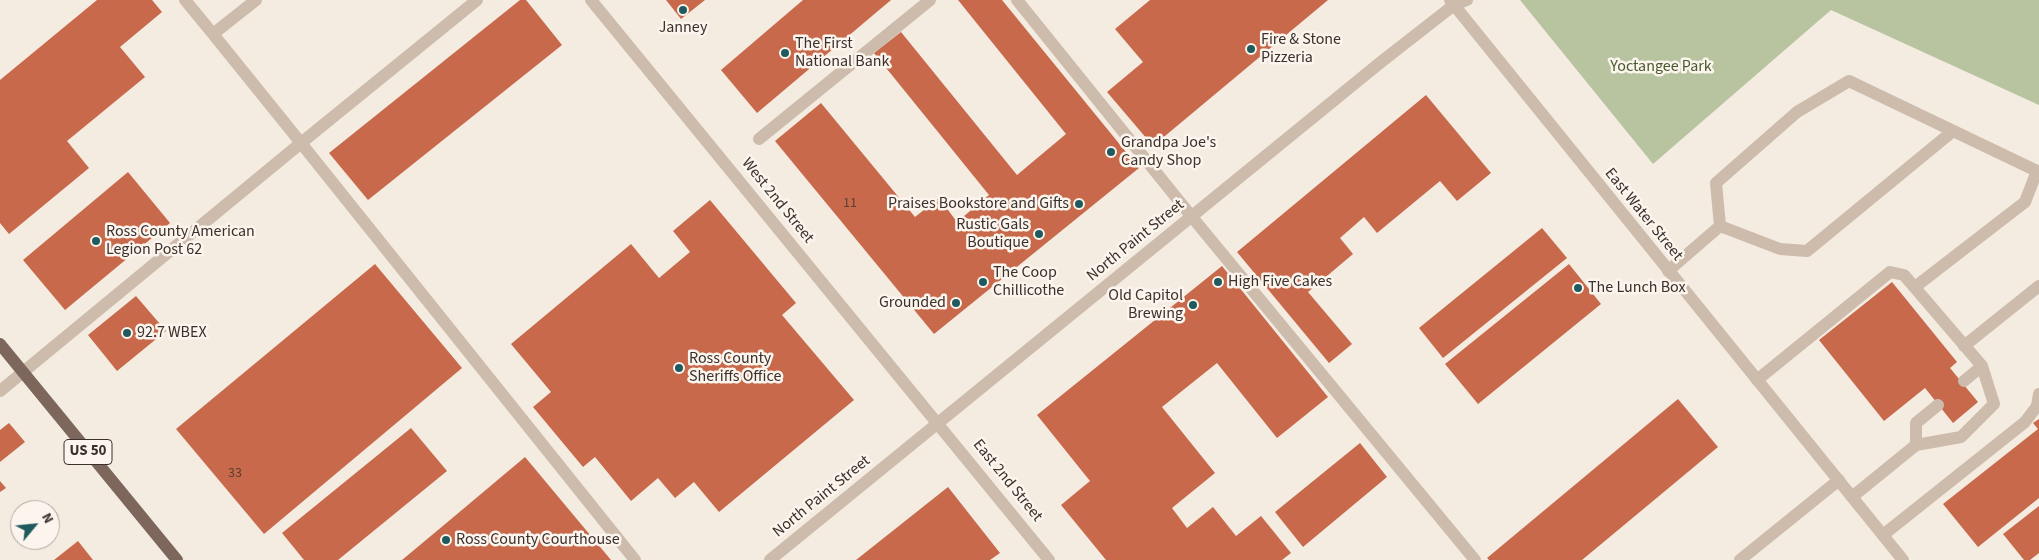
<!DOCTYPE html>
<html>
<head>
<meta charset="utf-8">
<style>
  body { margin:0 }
  #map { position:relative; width:2039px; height:560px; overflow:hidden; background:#f4ebe1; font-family:"Source Sans 3",sans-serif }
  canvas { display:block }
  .north { position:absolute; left:10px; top:500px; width:50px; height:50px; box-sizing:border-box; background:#fbf5ee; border:1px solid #aea6a0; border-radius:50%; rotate:62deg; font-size:14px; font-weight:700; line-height:20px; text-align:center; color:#3b302b }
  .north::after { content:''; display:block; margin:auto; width:18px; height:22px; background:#1f5a5e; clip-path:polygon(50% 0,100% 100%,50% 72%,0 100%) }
</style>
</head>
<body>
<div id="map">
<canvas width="2039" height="560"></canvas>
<div class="north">N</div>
</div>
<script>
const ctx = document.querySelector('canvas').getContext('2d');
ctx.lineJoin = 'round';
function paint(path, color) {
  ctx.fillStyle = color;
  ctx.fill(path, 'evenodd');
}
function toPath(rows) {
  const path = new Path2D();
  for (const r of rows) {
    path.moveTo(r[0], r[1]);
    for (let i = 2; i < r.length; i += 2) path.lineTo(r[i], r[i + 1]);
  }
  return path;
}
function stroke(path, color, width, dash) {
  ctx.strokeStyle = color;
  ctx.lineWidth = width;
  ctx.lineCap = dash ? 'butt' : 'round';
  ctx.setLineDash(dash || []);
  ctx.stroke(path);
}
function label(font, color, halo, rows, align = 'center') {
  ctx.font = font + ' "Source Sans 3",sans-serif';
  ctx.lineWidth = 5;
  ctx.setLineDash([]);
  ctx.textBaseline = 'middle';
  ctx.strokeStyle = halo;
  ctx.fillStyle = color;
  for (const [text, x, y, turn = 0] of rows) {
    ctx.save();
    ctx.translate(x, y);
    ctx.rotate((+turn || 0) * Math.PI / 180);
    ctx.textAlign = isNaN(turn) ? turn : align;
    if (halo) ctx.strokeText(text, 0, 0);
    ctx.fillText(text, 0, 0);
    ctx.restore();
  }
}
paint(toPath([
  [1520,0,2039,0,2039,105,1831,10,1653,164]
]), '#b8c4a0');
paint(toPath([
  [97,0,152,0,162,12,120,47,145,77,67,141,89,168,9,234,0,223,0,80],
  [520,0,526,0,562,45,368,200,329,153],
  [666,0,705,0,681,19],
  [803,0,891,0,757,113,721,70],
  [958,0,1002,0,1139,168,934,334,775,141,821,103,915,217,939,198,957,222,989,195,874,53,901,32,1017,175,1066,134],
  [1150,0,1328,0,1153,146,1107,92,1143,62,1115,29],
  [1426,95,1491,173,1457,201,1440,181,1377,233,1364,217,1340,238,1353,254,1308,292,1352,344,1329,363,1237,252],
  [128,172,170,223,65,310,23,260],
  [710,200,796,303,782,315,854,400,719,512,694,482,675,498,658,478,631,501,595,457,583,467,533,407,551,392,511,344,631,244,659,278,690,252,673,231],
  [1542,228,1567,258,1443,358,1419,328],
  [375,264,462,368,264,534,176,429],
  [1569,264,1601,304,1478,404,1445,364],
  [1222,266,1328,397,1277,438,1217,363,1162,407,1215,473,1172,508,1187,528,1213,507,1236,536,1261,516,1291,553,1282,560,1106,560,1061,505,1090,481,1037,415],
  [1892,282,1957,362,1950,368,1978,402,1953,423,1925,388,1884,421,1819,340],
  [136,296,166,331,117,371,88,335],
  [1678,399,1718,447,1582,560,1489,560,1487,558],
  [2039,419,2039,498,1978,547,1943,504,2038,429,2033,423],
  [9,423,25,442,0,462,0,430],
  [411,428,447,471,338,560,304,560,282,533],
  [1360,443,1387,477,1303,547,1275,512],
  [525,457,611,560,402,560,450,520],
  [0,481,6,488,0,492],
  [948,487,1000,553,990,560,856,560],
  [2039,506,2039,553,2030,560,2024,560,2003,534],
  [78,541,93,560,54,560]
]), '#c8694b');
stroke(toPath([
  [185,0,213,34,256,0],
  [1017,0,1192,217,1475,560],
  [213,34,301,143,477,0],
  [759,139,930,0],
  [1720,226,1716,183,1797,112,1849,81,2039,172],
  [1720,226,1780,249,1807,251,1953,131],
  [1668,271,1720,226],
  [1915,287,2025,202,2037,171],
  [1964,346,2039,286],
  [1757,380,1890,272,1904,275,1982,366,1994,404,1961,437,1916,445,1852,497],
  [1964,381,1982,366],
  [0,391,301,143,635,560],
  [1916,445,1916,423,1938,405],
  [1883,535,2025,422,2037,406,2039,394],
  [1740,560,1839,480]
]), '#cdbbac', 12);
stroke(toPath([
  [591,0,1049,560],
  [1454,5,1903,560],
  [770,560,1381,62,1454,5,1467,0]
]), '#cdbbac', 12);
stroke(toPath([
  [1450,0,1454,5]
]), '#cdbbac', 12);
stroke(toPath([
  [0,344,177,560]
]), '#7d675c', 12);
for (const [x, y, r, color] of [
  [683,10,5,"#1f5a5e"],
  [1251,49,5,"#1f5a5e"],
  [785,53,5,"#1f5a5e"],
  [1111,152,5,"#1f5a5e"],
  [1079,204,5,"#1f5a5e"],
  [1039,234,5,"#1f5a5e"],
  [96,241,5,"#1f5a5e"],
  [983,282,5,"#1f5a5e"],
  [1218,282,5,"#1f5a5e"],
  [1578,288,5,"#1f5a5e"],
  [956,303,5,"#1f5a5e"],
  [1193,305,5,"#1f5a5e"],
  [127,333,5,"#1f5a5e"],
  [679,368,5,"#1f5a5e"],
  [446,540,5,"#1f5a5e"]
]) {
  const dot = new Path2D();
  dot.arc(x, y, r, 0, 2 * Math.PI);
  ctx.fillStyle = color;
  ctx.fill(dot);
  stroke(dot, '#fbf5ee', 2);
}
label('14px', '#5e3e33', null, [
  ["11",850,204],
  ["33",235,474]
]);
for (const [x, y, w] of [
  [88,452,48]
]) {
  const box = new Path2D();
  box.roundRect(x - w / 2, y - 12.5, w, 25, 4);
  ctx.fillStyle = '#fbf5ee';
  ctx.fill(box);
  stroke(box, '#3b302b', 1);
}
label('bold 15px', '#3b302b', null, [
  ["US 50",88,452]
]);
label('16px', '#3b302b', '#fbf5ee', [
  ["Janney",683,28,"center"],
  ["Fire & Stone",1261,40],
  ["Pizzeria",1261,58],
  ["The First",795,44],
  ["National Bank",795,62],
  ["Grandpa Joe's",1121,143],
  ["Candy Shop",1121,161],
  ["Praises Bookstore and Gifts",1069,204,"right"],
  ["Rustic Gals",1029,225,"right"],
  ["Boutique",1029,243,"right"],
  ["Ross County American",106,232],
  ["Legion Post 62",106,250],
  ["The Coop",993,273],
  ["Chillicothe",993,291],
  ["High Five Cakes",1228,282],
  ["The Lunch Box",1588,288],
  ["Old Capitol",1183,296,"right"],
  ["Brewing",1183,314,"right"],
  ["Grounded",946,303,"right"],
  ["92.7 WBEX",137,333],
  ["Ross County",689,359],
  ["Sheriffs Office",689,377],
  ["Ross County Courthouse",456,540]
], 'left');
label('16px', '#4a5a2e', '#fbf5ee', [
  ["Yoctangee Park",1661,67]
]);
label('16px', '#3b302b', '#fbf5ee', [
  ["West 2nd Street",777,201,51],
  ["East Water Street",1643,215,51],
  ["North Paint Street",1136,241,-39],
  ["East 2nd Street",1007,481,51],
  ["North Paint Street",822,497,-39]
]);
</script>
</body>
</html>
